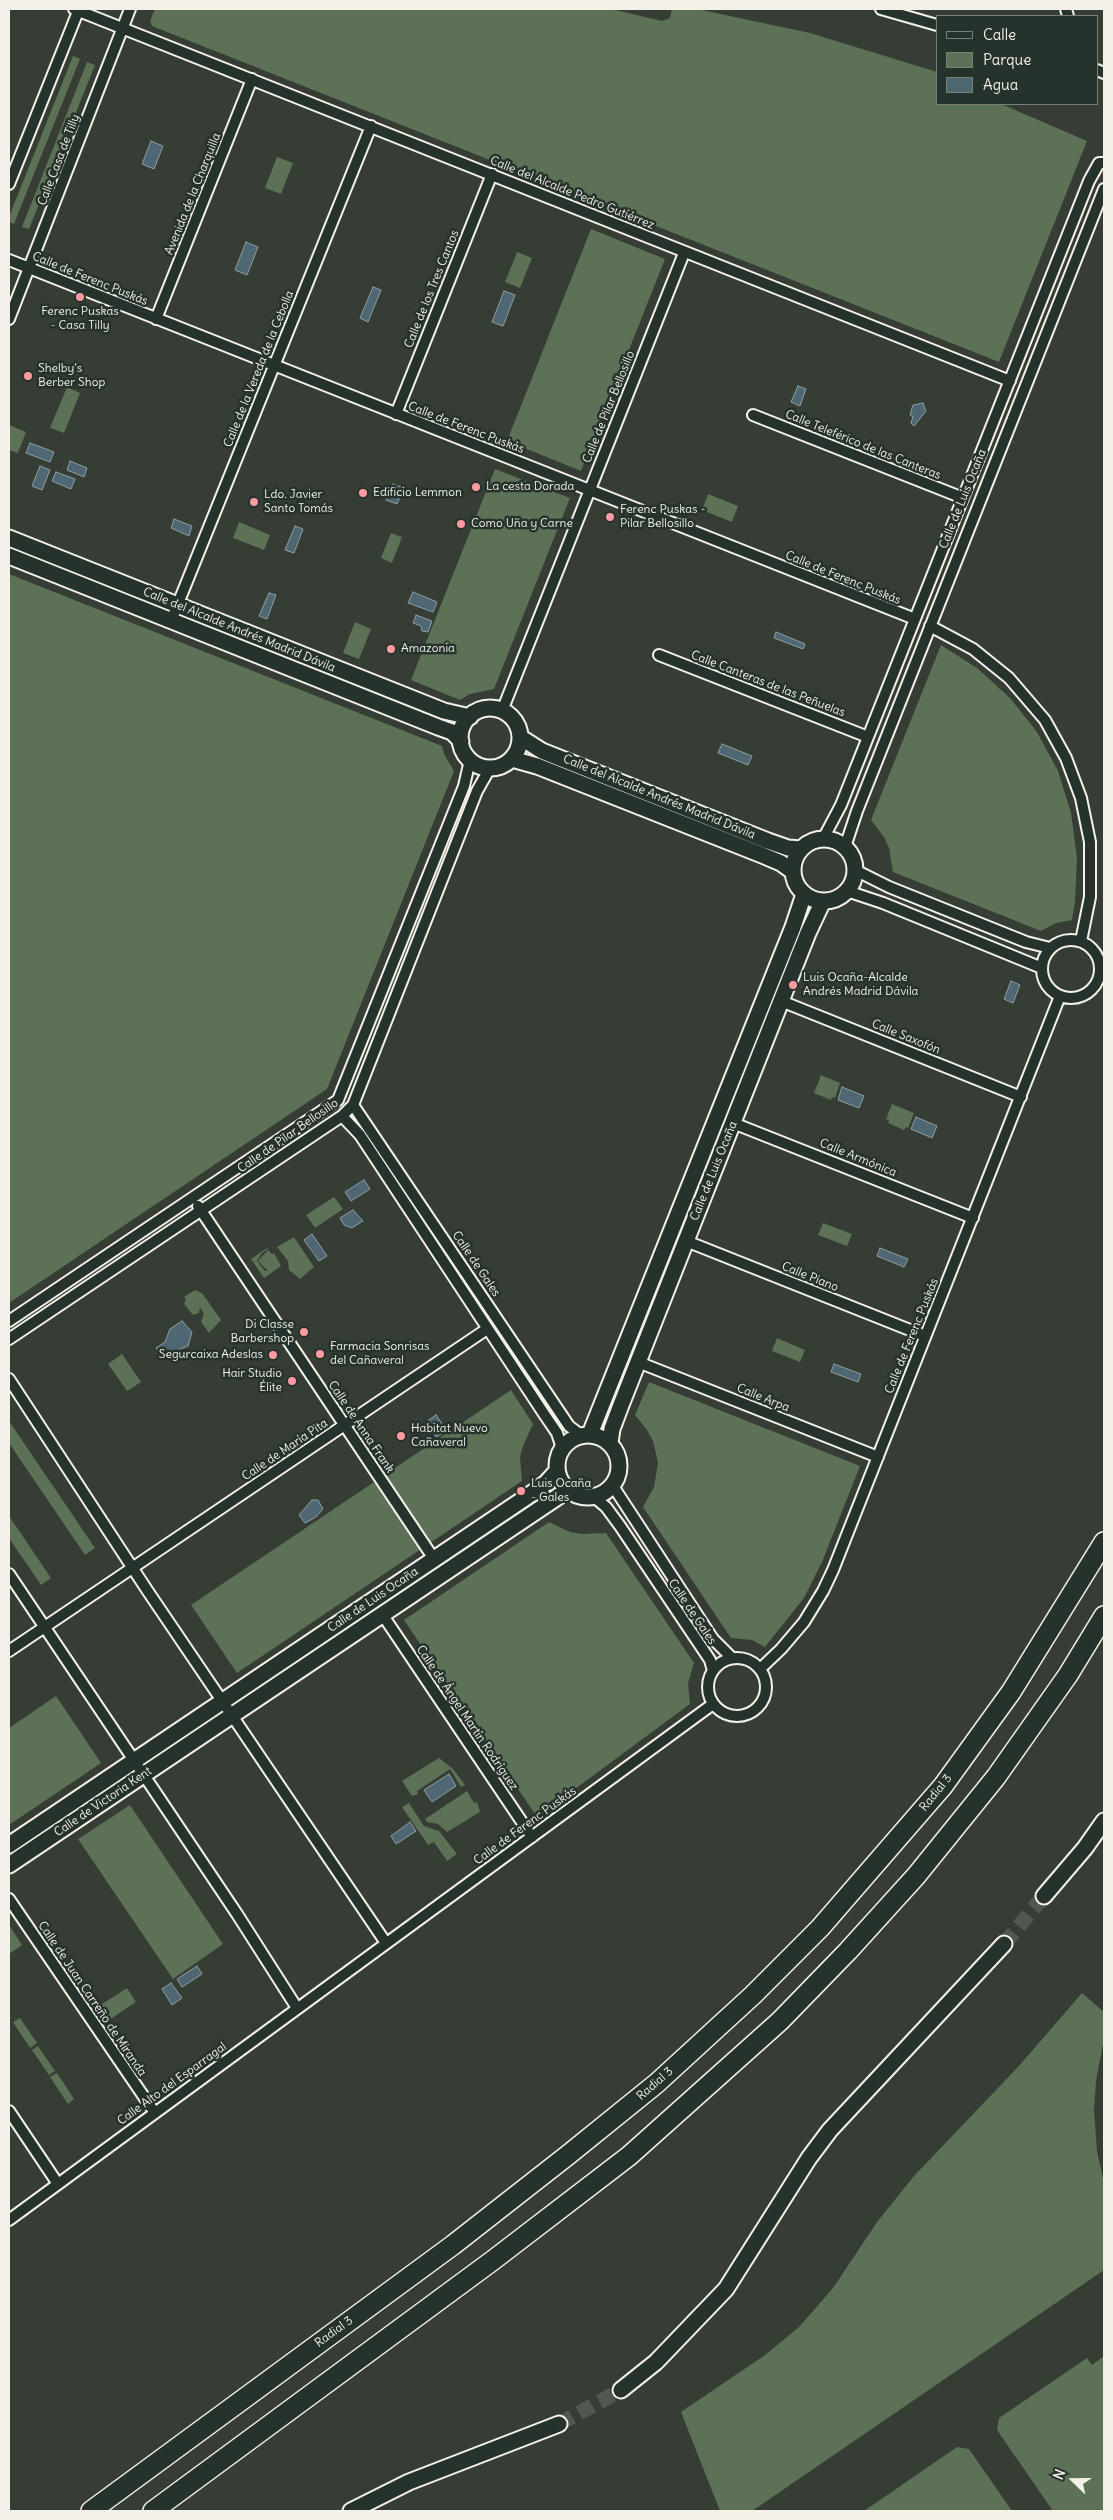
<!DOCTYPE html>
<html>
<head>
<meta charset="utf-8">
<style>
  body { margin:0 }
  #map { position:relative; width:1113px; height:2520px; overflow:hidden; background:#353d35; font-family:Delius,sans-serif }
  canvas { display:block }
  .frame { position:absolute; inset:0; border:10px solid #f4f1e8; pointer-events:none }
  .legend { position:absolute; left:936px; top:15px; width:162px; height:90px; box-sizing:border-box; background:#26332d; border:1px solid #787f78; margin:0; padding:6px 9px; list-style:none; font-size:15px; color:#f4f1e8 }
  .legend li { display:flex; align-items:center; gap:10px; height:25px }
  .legend b { width:25px; border:1px solid #787f78 }
  .north { position:absolute; left:1048px; top:2455px; width:50px; height:50px; -webkit-text-stroke:4px #26332d; paint-order:stroke; rotate:292deg; font-size:14px; font-weight:700; line-height:20px; text-align:center; color:#f4f1e8 }
  .north::after { content:''; display:block; margin:auto; width:18px; height:22px; background:#f4f1e8; clip-path:polygon(50% 0,100% 100%,50% 72%,0 100%) }
</style>
</head>
<body>
<div id="map">
<canvas width="1113" height="2520"></canvas>
<div class="frame"></div>
<ul class="legend">
<li><b style="height:6px;background:#26332d"></b>Calle</li>
<li><b style="height:14px;background:#5c7155"></b>Parque</li>
<li><b style="height:14px;background:#4e6773"></b>Agua</li>
</ul>
<div class="north">N</div>
</div>
<script>
const ctx = document.querySelector('canvas').getContext('2d');
ctx.lineJoin = 'round';
function paint(path, color) {
  ctx.fillStyle = color;
  ctx.fill(path, 'evenodd');
}
function toPath(rows) {
  const path = new Path2D();
  for (const r of rows) {
    if (r.length === 3) {
      path.moveTo(r[0] + r[2], r[1]);
      path.arc(r[0], r[1], r[2], 0, 2 * Math.PI);
      continue;
    }
    path.moveTo(r[0], r[1]);
    for (let i = 2; i < r.length; i += 2) path.lineTo(r[i], r[i + 1]);
  }
  return path;
}
function stroke(path, color, width, dash) {
  ctx.strokeStyle = color;
  ctx.lineWidth = width;
  ctx.lineCap = dash ? 'butt' : 'round';
  ctx.setLineDash(dash || []);
  ctx.stroke(path);
}
function label(font, color, halo, rows, align = 'center') {
  ctx.font = font + ' Delius,sans-serif';
  ctx.lineWidth = 5;
  ctx.setLineDash([]);
  ctx.textBaseline = 'middle';
  ctx.strokeStyle = halo;
  ctx.fillStyle = color;
  for (const [text, x, y, turn = 0] of rows) {
    ctx.save();
    ctx.translate(x, y);
    ctx.rotate((+turn || 0) * Math.PI / 180);
    ctx.textAlign = isNaN(turn) ? turn : align;
    if (halo) ctx.strokeText(text, 0, 0);
    ctx.fillText(text, 0, 0);
    ctx.restore();
  }
}
paint(toPath([
  [155,9,611,9,662,21,670,18,672,9,697,9,810,33,937,72,937,104,1001,104,1087,141,999,362,152,26,150,21],
  [73,56,80,59,14,224,9,222,9,217],
  [87,62,95,65,29,229,22,227],
  [277,157,293,163,281,194,265,188],
  [591,229,665,259,581,471,507,441],
  [517,252,532,258,520,288,505,282],
  [67,387,80,393,64,433,50,428],
  [9,425,26,432,18,453,9,450],
  [495,469,570,498,494,689,470,694,460,700,411,680],
  [708,494,738,506,732,522,702,510],
  [239,522,270,535,264,550,233,538],
  [391,533,402,537,392,563,381,558],
  [9,574,442,746,444,754,454,771,327,1089,9,1303],
  [355,622,371,629,359,659,343,653],
  [941,645,977,668,1010,698,1037,732,1058,771,1071,813,1077,858,1075,901,1072,920,1056,923,1041,931,893,872,889,848,884,837,871,820],
  [821,1075,840,1083,835,1098,832,1097,831,1100,814,1093],
  [892,1104,914,1113,908,1128,906,1127,904,1130,888,1123,889,1120,886,1119],
  [334,1197,343,1209,315,1228,306,1215],
  [823,1223,852,1234,847,1246,818,1235],
  [294,1237,314,1267,300,1279,289,1270,288,1261,277,1247],
  [267,1248,268,1249,262,1253,257,1261,265,1271,268,1271,258,1261,268,1250,272,1254,274,1253,281,1266,264,1278,251,1259],
  [195,1290,202,1293,221,1320,209,1333,201,1322,204,1314,200,1307,199,1313,193,1315,184,1304,186,1299,184,1297],
  [777,1338,805,1350,800,1362,772,1351],
  [122,1354,141,1382,127,1391,108,1364],
  [649,1382,860,1466,822,1562,804,1598,765,1647,752,1640,731,1638,643,1507,654,1487,658,1463,653,1441,647,1430,635,1415],
  [511,1390,533,1424,523,1446,520,1457,522,1481,237,1673,191,1605],
  [9,1421,95,1548,85,1555,9,1443],
  [9,1516,51,1578,41,1585,9,1538],
  [549,1522,570,1532,582,1534,606,1533,694,1663,688,1683,690,1704,537,1817,404,1620],
  [56,1696,101,1763,9,1825,9,1728],
  [439,1758,453,1769,465,1785,461,1787,450,1769,417,1791,418,1794,412,1796,402,1781],
  [467,1791,474,1803,477,1802,480,1812,447,1832,438,1824,427,1822,425,1819],
  [409,1803,424,1826,439,1831,457,1854,447,1861,434,1842,428,1845,402,1807],
  [130,1805,223,1944,173,1979,78,1839],
  [9,1925,22,1945,9,1954],
  [127,1988,136,2002,109,2020,99,2006],
  [1082,1993,1104,2012,1104,2039,1096,2081,1094,2110,1097,2151,1104,2183,1104,2270,752,2511,720,2511,681,2412,765,2355,799,2327,833,2288,877,2222,914,2176,1018,2067],
  [20,2018,37,2043,30,2048,13,2022],
  [38,2046,55,2071,49,2075,32,2050],
  [57,2073,74,2099,68,2104,50,2077],
  [1104,2356,1104,2511,1053,2511,997,2430,999,2418,1087,2358,1092,2365],
  [957,2447,969,2449,1012,2511,864,2511]
]), '#5c7155');
const water = toPath([
  [151,141,163,146,154,169,142,164,151,141],
  [246,242,258,247,247,275,235,270,246,242],
  [373,287,381,290,368,322,360,318,373,287],
  [504,291,515,295,503,326,492,322,504,291],
  [798,386,806,389,800,406,791,402,798,386],
  [923,403,926,411,914,426,911,423,913,417,910,415,913,405,923,403],
  [30,443,54,452,50,462,26,453,30,443],
  [70,461,87,468,84,477,67,470,70,461],
  [40,466,50,470,42,490,32,486,40,466],
  [56,472,75,479,71,489,52,481,56,472],
  [393,484,404,488,397,504,386,500,393,484],
  [174,519,192,526,189,536,171,528,174,519],
  [295,526,303,529,294,553,285,550,295,526],
  [413,592,437,602,433,612,408,603,413,592],
  [269,593,276,595,267,619,259,616,269,593],
  [416,615,432,621,428,632,422,631,421,626,413,623,416,615],
  [776,632,805,644,803,649,774,638,776,632],
  [722,744,752,756,748,765,718,753,722,744],
  [1011,981,1020,985,1013,1003,1004,999,1011,981],
  [842,1087,864,1096,859,1108,838,1100,842,1087],
  [916,1117,937,1126,932,1138,911,1129,916,1117],
  [364,1180,370,1189,351,1201,345,1192,364,1180],
  [353,1210,363,1221,352,1228,344,1225,340,1218,353,1210],
  [312,1234,327,1256,319,1261,304,1240,312,1234],
  [880,1248,908,1259,904,1267,877,1256,880,1248],
  [182,1321,192,1332,188,1346,163,1356,156,1348,165,1342,170,1329,182,1321],
  [834,1364,861,1374,858,1382,831,1372,834,1364],
  [436,1415,447,1431,436,1437,426,1422,436,1415],
  [312,1500,318,1500,323,1509,316,1517,305,1523,299,1515,312,1500],
  [449,1774,456,1786,432,1802,424,1790,449,1774],
  [410,1822,416,1831,396,1844,391,1836,410,1822],
  [197,1966,202,1974,182,1987,177,1979,197,1966],
  [171,1983,182,1998,172,2005,162,1989,171,1983]
]);
paint(water, '#4e6773');
stroke(water, '#909ea2', 1);
stroke(toPath([
  [1004,1944,1044,1896],
  [559,2424,621,2390]
]), '#525850', 15, [15, 8]);
const street = toPath([
  [74,9,1010,381],
  [881,9,937,25],
  [1066,9,1068,16],
  [1097,70,1104,73],
  [9,184,79,9],
  [9,260,915,619],
  [9,319,130,9],
  [156,319,252,79],
  [396,414,492,174],
  [753,415,963,498],
  [171,621,371,126],
  [930,626,973,649,1009,678,1045,720,1066,758,1081,798,1090,842,1090,897,1081,941],
  [659,655,868,737],
  [502,711,684,253],
  [823,839,841,805,1089,181,1099,163,1104,163],
  [845,847,857,811,1104,189],
  [855,870,889,887,1026,942,1050,948],
  [847,891,883,903,1042,968],
  [1071,969,29],
  [781,1001,1021,1097],
  [353,1105,569,1426,581,1435],
  [342,1116,360,1135,544,1414,557,1433,562,1448],
  [733,1123,973,1218],
  [198,1206,434,1559],
  [686,1241,925,1336],
  [9,1321,338,1100,464,786,470,760],
  [9,1339,342,1116,353,1105,477,791,490,768],
  [638,1362,878,1457],
  [9,1379,147,1590,386,1943],
  [613,1486,713,1639,732,1658],
  [594,1497,606,1507,620,1526,710,1660,713,1671],
  [9,1574,237,1914,297,2008],
  [382,1614,532,1837],
  [9,1651,487,1329],
  [737,1687,29],
  [760,1669,781,1649,804,1622,823,1591,833,1570,1060,996],
  [9,1899,155,2113],
  [9,2111,58,2184],
  [9,2220,713,1704]
]);
const secondary = toPath([
  [9,538,444,711,470,717],
  [9,556,438,727,452,732,461,741],
  [490,738,30],
  [520,737,542,751,768,841,788,848,801,849],
  [512,759,537,766,762,855,781,863,792,871],
  [824,870,31],
  [590,1434,793,927,804,894],
  [588,1466,31],
  [610,1443,612,1429,621,1405,808,933,823,901],
  [9,1845,528,1496,546,1483,557,1471],
  [9,1865,568,1490],
  [1044,1896,1085,1848,1104,1821],
  [621,2390,656,2362,726,2289,809,2158,830,2130,1004,1944],
  [351,2511,409,2482,559,2424]
]);
const highway = toPath([
  [91,2511,453,2245,568,2155,657,2083,753,1995,820,1928,943,1786,1011,1692,1104,1542],
  [153,2511,492,2261,629,2156,780,2021,848,1951,916,1876,996,1777,1068,1675,1104,1616]
]);
stroke(street, '#f4f1e8', 14);
stroke(secondary, '#f4f1e8', 19);
stroke(highway, '#f4f1e8', 22);
stroke(street, '#26332d', 10);
stroke(secondary, '#26332d', 15);
stroke(highway, '#26332d', 19);
for (const [x, y, r, color] of [
  [80,297,5,"#ff9aa2"],
  [28,376,5,"#ff9aa2"],
  [476,487,5,"#ff9aa2"],
  [363,493,5,"#ff9aa2"],
  [254,502,5,"#ff9aa2"],
  [610,517,5,"#ff9aa2"],
  [461,524,5,"#ff9aa2"],
  [391,649,5,"#ff9aa2"],
  [793,985,5,"#ff9aa2"],
  [304,1332,5,"#ff9aa2"],
  [320,1354,5,"#ff9aa2"],
  [273,1355,5,"#ff9aa2"],
  [292,1381,5,"#ff9aa2"],
  [401,1436,5,"#ff9aa2"],
  [521,1491,5,"#ff9aa2"]
]) {
  const dot = new Path2D();
  dot.arc(x, y, r, 0, 2 * Math.PI);
  ctx.fillStyle = color;
  ctx.fill(dot);
  stroke(dot, '#26332d', 2);
}
label('12px', '#f4f1e8', '#26332d', [
  ["Calle Casa de Tilly",59,160,-69],
  ["Calle del Alcalde Pedro Gutiérrez",572,193,22],
  ["Avenida de la Charquilla",193,194,-68],
  ["Calle de Ferenc Puskás",90,279,22],
  ["Calle de los Tres Cantos",432,289,-68],
  ["Calle de la Vereda de la Cebolla",259,369,-68],
  ["Calle de Pilar Bellosillo",609,407,-68],
  ["Calle de Ferenc Puskás",466,428,21],
  ["Calle Teleférico de las Canteras",863,445,22],
  ["Calle de Luis Ocaña",963,499,-68],
  ["Calle de Ferenc Puskás",843,578,22],
  ["Calle del Alcalde Andrés Madrid Dávila",239,630,22],
  ["Calle Canteras de las Peñuelas",768,684,21],
  ["Calle del Alcalde Andrés Madrid Dávila",659,797,22],
  ["Calle Saxofón",906,1037,22],
  ["Calle de Pilar Bellosillo",288,1136,-35],
  ["Calle Armónica",858,1158,22],
  ["Calle de Luis Ocaña",714,1171,-68],
  ["Calle de Gales",476,1264,56],
  ["Calle Piano",810,1277,22],
  ["Calle de Ferenc Puskás",912,1336,-68],
  ["Calle Arpa",763,1398,22],
  ["Calle de Anna Frank",361,1427,56],
  ["Calle de María Pita",285,1450,-34],
  ["Calle de Luis Ocaña",373,1600,-34],
  ["Calle de Gales",692,1612,56],
  ["Calle de Ángel Martín Rodríguez",467,1718,56],
  ["Radial 3",936,1793,-51],
  ["Calle de Victoria Kent",103,1802,-34],
  ["Calle de Ferenc Puskás",525,1826,-36],
  ["Calle de Juan Carreño de Miranda",92,1999,56],
  ["Calle Alto del Esparragal",172,2084,-36],
  ["Radial 3",655,2084,-41],
  ["Radial 3",334,2332,-36]
]);
label('12px', '#f4f1e8', '#26332d', [
  ["Ferenc Puskas",80,312,"center"],
  ["- Casa Tilly",80,326,"center"],
  ["Shelby’s",38,369],
  ["Berber Shop",38,383],
  ["La cesta Dorada",486,487],
  ["Edificio Lemmon",373,493],
  ["Ldo. Javier",264,495],
  ["Santo Tomás",264,509],
  ["Ferenc Puskas -",620,510],
  ["Pilar Bellosillo",620,524],
  ["Como Uña y Carne",471,524],
  ["Amazonia",401,649],
  ["Luis Ocaña-Alcalde",803,978],
  ["Andrés Madrid Dávila",803,992],
  ["Di Classe",294,1325,"right"],
  ["Barbershop",294,1339,"right"],
  ["Farmacia Sonrisas",330,1347],
  ["del Cañaveral",330,1361],
  ["Segurcaixa Adeslas",263,1355,"right"],
  ["Hair Studio",282,1374,"right"],
  ["Élite",282,1388,"right"],
  ["Habitat Nuevo",411,1429],
  ["Cañaveral",411,1443],
  ["Luis Ocaña",531,1484],
  ["- Gales",531,1498]
], 'left');
</script>
</body>
</html>
